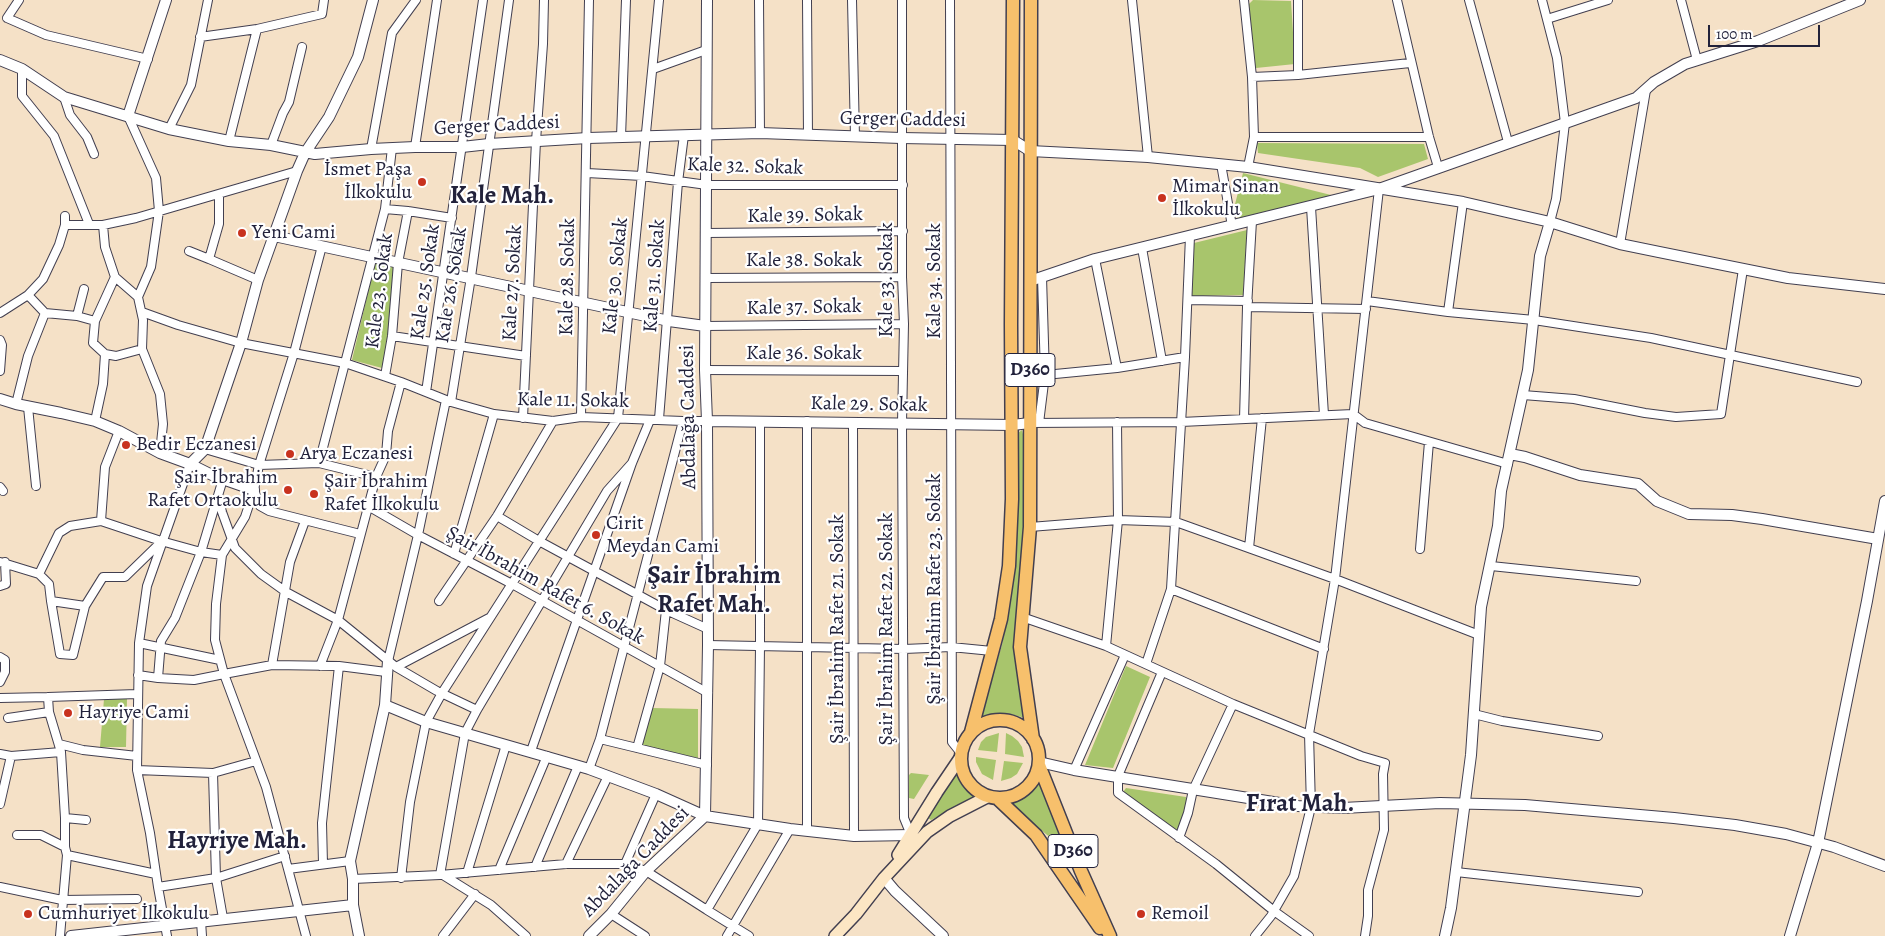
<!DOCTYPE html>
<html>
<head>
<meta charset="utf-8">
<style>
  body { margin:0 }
  #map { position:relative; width:1885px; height:936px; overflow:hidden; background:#f5e1c7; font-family:Alegreya,serif }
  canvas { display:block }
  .scale { position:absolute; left:1708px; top:25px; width:112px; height:22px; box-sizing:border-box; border:2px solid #22223b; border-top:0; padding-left:6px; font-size:15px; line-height:18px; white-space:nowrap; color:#22223b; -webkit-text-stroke:4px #fff; paint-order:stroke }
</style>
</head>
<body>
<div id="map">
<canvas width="1885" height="936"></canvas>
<div class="scale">100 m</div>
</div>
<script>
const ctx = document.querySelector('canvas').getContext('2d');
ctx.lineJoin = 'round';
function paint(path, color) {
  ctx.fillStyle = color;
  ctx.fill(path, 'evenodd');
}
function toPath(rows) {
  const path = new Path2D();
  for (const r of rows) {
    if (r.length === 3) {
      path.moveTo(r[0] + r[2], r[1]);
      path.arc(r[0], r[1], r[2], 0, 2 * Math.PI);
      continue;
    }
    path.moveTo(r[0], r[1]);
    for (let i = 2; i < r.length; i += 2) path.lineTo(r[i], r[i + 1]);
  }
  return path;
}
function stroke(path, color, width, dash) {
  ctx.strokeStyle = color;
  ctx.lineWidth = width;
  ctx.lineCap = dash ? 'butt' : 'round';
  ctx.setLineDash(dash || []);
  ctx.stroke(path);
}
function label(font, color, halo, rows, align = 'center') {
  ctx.font = font + ' Alegreya,serif';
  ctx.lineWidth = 4.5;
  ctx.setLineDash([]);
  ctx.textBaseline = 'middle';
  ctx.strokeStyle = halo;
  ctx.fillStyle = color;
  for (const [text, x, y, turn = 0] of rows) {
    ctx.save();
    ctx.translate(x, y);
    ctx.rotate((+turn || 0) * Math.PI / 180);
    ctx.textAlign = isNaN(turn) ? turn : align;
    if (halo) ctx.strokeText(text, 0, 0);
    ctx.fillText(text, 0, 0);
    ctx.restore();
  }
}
paint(toPath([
  [1253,0,1291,1,1295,64,1256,68,1253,63,1249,4],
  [1257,143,1424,144,1428,159,1378,177,1360,168,1258,153],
  [1243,173,1335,196,1238,218,1233,212],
  [1247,230,1243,295,1192,296,1194,243],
  [375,263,395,267,390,335,382,368,352,360],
  [1022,430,1024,438,1023,558,1025,718,1007,713,980,717,1002,645,1009,608,1018,433],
  [1126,666,1150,677,1113,768,1085,765],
  [104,699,127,699,126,747,100,747],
  [652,708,698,709,698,758,642,746],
  [999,733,997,752,978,750,981,742,986,737],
  [1006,733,1012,736,1018,741,1022,747,1024,757,1005,754],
  [976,757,996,760,993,780,982,774,976,762],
  [1004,761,1023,763,1017,774,1011,778,1001,781],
  [955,769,960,779,976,796,931,820,928,818],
  [911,773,929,775,914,799,909,798,909,775],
  [1041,777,1067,847,1062,847,1059,845,1009,803,1029,792],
  [1126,788,1186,797,1187,804,1179,827,1176,830,1123,792]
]), '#a8c56c');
const minor = toPath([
  [19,0,7,18,46,35,148,59],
  [759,0,760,133],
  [807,0,808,135],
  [852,0,855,137],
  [902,0,902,277,904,324,902,423,904,818,911,835,913,834],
  [950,0,952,742,960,752],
  [1132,0,1148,157],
  [1244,0,1252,77,1254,137,1248,167],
  [1298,0,1298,75],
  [1397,0,1429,137,1438,167],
  [1469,0,1508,142],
  [1542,0,1557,58,1565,123,1556,199,1550,222],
  [1681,0,1697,60],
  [1547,19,1608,0],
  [200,37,257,29,322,14,324,0],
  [22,69,22,96,54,136,89,224],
  [653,69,706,50],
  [1252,77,1298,75,1410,63],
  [64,97,70,115,87,137,94,154],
  [169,129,191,85,208,0],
  [621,137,626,0],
  [1254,137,1429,137],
  [229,141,257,29],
  [271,145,283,113,289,102,302,47],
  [415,147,437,0],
  [371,149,392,33,416,0],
  [1221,164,1232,226],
  [587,173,642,176,707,185,903,185],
  [219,194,219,224,209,259,258,280],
  [1311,207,1324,415],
  [385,209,408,211,452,218],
  [65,225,103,225,136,218,297,171],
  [707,233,903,231],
  [1620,244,1646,90],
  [1142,248,1162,361],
  [189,251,209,259],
  [1095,259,1117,368],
  [115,277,138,297,151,267,159,211,156,178,128,116],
  [706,278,902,277],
  [28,295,45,313,77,316,95,321],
  [1188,300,1248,301],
  [1367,301,1448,312,1534,320,1651,338,1857,382],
  [1247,307,1366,309],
  [142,312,178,325,241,343,345,363,401,382,451,402,494,414,553,421,581,417,683,421,707,421],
  [1448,312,1463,202],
  [0,313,28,295,43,279,59,245,65,225,65,216],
  [77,316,84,289],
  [705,326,904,324],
  [392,336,526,356],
  [0,340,2,345,0,371],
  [142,349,160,394,163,424,160,453],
  [105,354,116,356,142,349,143,320,138,297],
  [705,370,902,371],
  [1045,375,1117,368,1185,357],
  [385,376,392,336,398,263,408,211],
  [426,392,483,0],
  [1523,395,1574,399,1645,413,1676,417,1721,414,1743,269],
  [451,402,471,277,509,0],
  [16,404,28,356,45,313],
  [28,407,36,486],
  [581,417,589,0],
  [523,418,536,141,543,44,544,0],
  [659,419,678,182,684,135],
  [1244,419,1247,307,1252,221],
  [95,421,103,384,105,354,93,343,95,321,115,277,105,247,103,225],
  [807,421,807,831],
  [853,422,854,836],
  [1030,423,1181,422,1353,414,1365,423,1508,464],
  [1039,423,1045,375,1042,277],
  [205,449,259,465,294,353,322,246],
  [319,463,385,209,392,148],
  [0,487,3,491],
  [254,490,260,506,269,511,360,534],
  [218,497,222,512,235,548,261,574,286,592,338,620,396,667,437,691,477,710],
  [368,506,418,535,512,584,708,693],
  [497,516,539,541,666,610,708,629],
  [101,521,161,541,201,552,222,555],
  [305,521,290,562,272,665,224,674,215,640,216,604,222,555,245,517,254,490,259,465,319,463,376,477],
  [1030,527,1118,520,1176,522,1335,579,1479,635],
  [1249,548,1262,418],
  [1420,549,1429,442],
  [454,554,494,414],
  [0,562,39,574,59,533,70,526,101,521,105,467,119,431],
  [1491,566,1636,581],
  [39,574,49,584,51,601],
  [0,586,6,584,5,562],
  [1171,589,1324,649],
  [439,601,497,516,553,421],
  [85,606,73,655,60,654,51,601,85,606,103,577,125,577,160,543],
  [1022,617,1106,646,1233,704,1361,756,1385,763,1383,774,1384,830,1368,890,1368,916,1365,936],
  [139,643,220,660],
  [708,645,904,649,951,647,992,651],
  [1106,646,1118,520,1117,422],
  [0,657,5,660,5,672,0,682],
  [388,661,418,535,446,400],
  [1146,664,1171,589,1185,357,1190,236],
  [272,665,339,666,386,672],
  [320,666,338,620,376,477,386,455,388,431,401,382],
  [396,667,489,618],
  [1162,672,1118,776,1118,793,1216,864,1274,911,1309,936],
  [138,675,158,678,161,641,175,618,201,552,223,479],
  [158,678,194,680,224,674,266,787,306,936],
  [0,698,48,697],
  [1474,714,1502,721,1598,736],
  [8,718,49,712],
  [600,739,707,765],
  [59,744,83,750,137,756],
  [637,748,660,666,666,610],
  [531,751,632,463,650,420],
  [0,754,11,756,61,752],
  [589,769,600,739,683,421],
  [137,770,213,773,256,761],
  [1074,770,1125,655],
  [213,773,216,878,223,918],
  [0,804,11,756],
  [65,818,86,820],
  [17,835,41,835,65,847],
  [1179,838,1188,813,1193,790,1233,704],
  [67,855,156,874],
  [323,864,322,823,339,666],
  [566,864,608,776],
  [625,864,656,794],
  [535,867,578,766],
  [288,869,350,861],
  [499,870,547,756],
  [1456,872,1638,892],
  [467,873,506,745],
  [440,875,465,733,477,710,607,491,632,463],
  [443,875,491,905,526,936],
  [401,878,410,802,426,722,442,693,618,418,659,0],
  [353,879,440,875,566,864,625,864,646,871,707,910],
  [0,887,62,900,137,899],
  [158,887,216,878,285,856],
  [611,914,645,936],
  [201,921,202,936],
  [60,936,67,855,65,847,65,818,61,752,49,712,48,697,137,694],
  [167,936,158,887,150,833,137,770,139,643,147,586,190,464],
  [443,936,475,894],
  [727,936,790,829],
  [749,936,707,910,758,824,760,646,760,422],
  [1255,936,1271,916,1294,876,1311,807,1309,734,1335,579,1379,189]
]);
const tertiary = toPath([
  [0,60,22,69,64,97,169,129,229,141,271,145,315,154,371,149,415,147,462,147,489,144,588,138,760,133,901,138,1013,140,1030,151,1148,157,1248,167,1463,202,1550,222,1620,244,1659,252,1788,278,1885,289],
  [128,116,166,0],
  [274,236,669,321,705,326],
  [1030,281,1095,259,1379,189,1636,98,1654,82,1685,64,1758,41,1860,0],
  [0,399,16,404,61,413,95,421,119,431,160,453,190,464,214,476,254,490],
  [707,421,1012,425,1030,423],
  [1510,454,1525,457,1580,475,1638,484,1657,501,1689,514,1732,515,1762,519,1878,539],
  [190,464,205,449,241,343,258,280,297,171,305,153,329,117,358,57,373,0],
  [385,705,426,722,589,769,656,794,705,816,790,829,854,836,911,835],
  [1039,762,1074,770,1298,806,1343,808,1440,803,1525,805,1674,818,1735,825,1786,834,1834,847,1885,866],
  [884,878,895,891,943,936],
  [71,936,353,905],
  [359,936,353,905,353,879,350,861,385,705,388,661],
  [589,936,611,914,646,871,705,816,708,645,707,421,705,370,707,0],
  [1445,936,1451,908,1471,755,1481,607,1498,526,1501,491,1528,370,1540,256,1550,222],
  [1790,936,1818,843,1867,601,1885,501]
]);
const secondary = toPath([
  [898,855,937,792,960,758],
  [835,936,856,914,884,878,927,832,950,816,987,797]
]);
const primary = toPath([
  [1031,0,1030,527,1020,647,1033,739],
  [1000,759,39],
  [971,732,1001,619,1009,566,1012,499,1011,324,1013,0],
  [1039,765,1081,871,1110,936],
  [998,799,1036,835,1100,928]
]);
stroke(minor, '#423f50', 10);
stroke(tertiary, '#423f50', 12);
stroke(secondary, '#423f50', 14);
stroke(primary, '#423f50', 15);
stroke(minor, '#fff', 8);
stroke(tertiary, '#fff', 10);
stroke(secondary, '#fce6c4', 11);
stroke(primary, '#f7c06c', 12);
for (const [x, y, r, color] of [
  [422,182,5,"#c8321e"],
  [1162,198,5,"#c8321e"],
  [242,233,5,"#c8321e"],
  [126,445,5,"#c8321e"],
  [290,454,5,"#c8321e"],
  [288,490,5,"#c8321e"],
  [314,494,5,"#c8321e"],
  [596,535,5,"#c8321e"],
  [68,713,5,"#c8321e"],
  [28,914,5,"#c8321e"],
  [1141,914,5,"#c8321e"]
]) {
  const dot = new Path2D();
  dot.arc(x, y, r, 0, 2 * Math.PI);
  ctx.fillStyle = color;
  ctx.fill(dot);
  stroke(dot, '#fff', 2);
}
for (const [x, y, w] of [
  [1030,370,50],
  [1073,851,50]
]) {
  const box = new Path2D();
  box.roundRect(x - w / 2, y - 16.5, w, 33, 4);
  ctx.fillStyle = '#fff';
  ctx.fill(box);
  stroke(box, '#22223b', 1);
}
label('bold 19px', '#22223b', null, [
  ["D360",1030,370],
  ["D360",1073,851]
]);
label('20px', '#22223b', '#fff', [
  ["Gerger Caddesi",903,120,1],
  ["Gerger Caddesi",497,126,-3],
  ["Kale 32. Sokak",745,167,2],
  ["Kale 39. Sokak",805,216,-1],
  ["Kale 38. Sokak",804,261],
  ["Kale 30. Sokak",616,276,-84],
  ["Kale 31. Sokak",655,276,-86],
  ["Kale 28. Sokak",568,277,-89],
  ["Kale 33. Sokak",887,280,-90],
  ["Kale 34. Sokak",935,281,-90],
  ["Kale 25. Sokak",426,282,-82],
  ["Kale 27. Sokak",513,283,-87],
  ["Kale 26. Sokak",452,285,-81],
  ["Kale 23. Sokak",380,291,-83],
  ["Kale 37. Sokak",804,308,-1],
  ["Kale 36. Sokak",804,354],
  ["Kale 11. Sokak",573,401,1],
  ["Kale 29. Sokak",869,405,1],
  ["Abdalağa Caddesi",689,417,-91],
  ["Şair İbrahim Rafet 6. Sokak",545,586,29],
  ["Şair İbrahim Rafet 23. Sokak",935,589,-90],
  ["Şair İbrahim Rafet 21. Sokak",838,629,-90],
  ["Şair İbrahim Rafet 22. Sokak",887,629,-90],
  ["Abdalağa Caddesi",636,862,-46]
]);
label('20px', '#22223b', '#fff', [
  ["İsmet Paşa",412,170,"right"],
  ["İlkokulu",412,193,"right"],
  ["Mimar Sinan",1172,187],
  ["İlkokulu",1172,210],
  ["Yeni Cami",252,233],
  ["Bedir Eczanesi",136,445],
  ["Arya Eczanesi",300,454],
  ["Şair İbrahim",278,478,"right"],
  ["Rafet Ortaokulu",278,501,"right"],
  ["Şair İbrahim",324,482],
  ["Rafet İlkokulu",324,505],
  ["Cirit",606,524],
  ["Meydan Cami",606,547],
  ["Hayriye Cami",78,713],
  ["Cumhuriyet İlkokulu",38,914],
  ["Remoil",1151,914]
], 'left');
label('bold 25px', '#22223b', '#fff', [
  ["Kale Mah.",502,197],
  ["Şair İbrahim",714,577],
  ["Rafet Mah.",714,606],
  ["Fırat Mah.",1300,805],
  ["Hayriye Mah.",237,842]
]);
</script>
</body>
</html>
